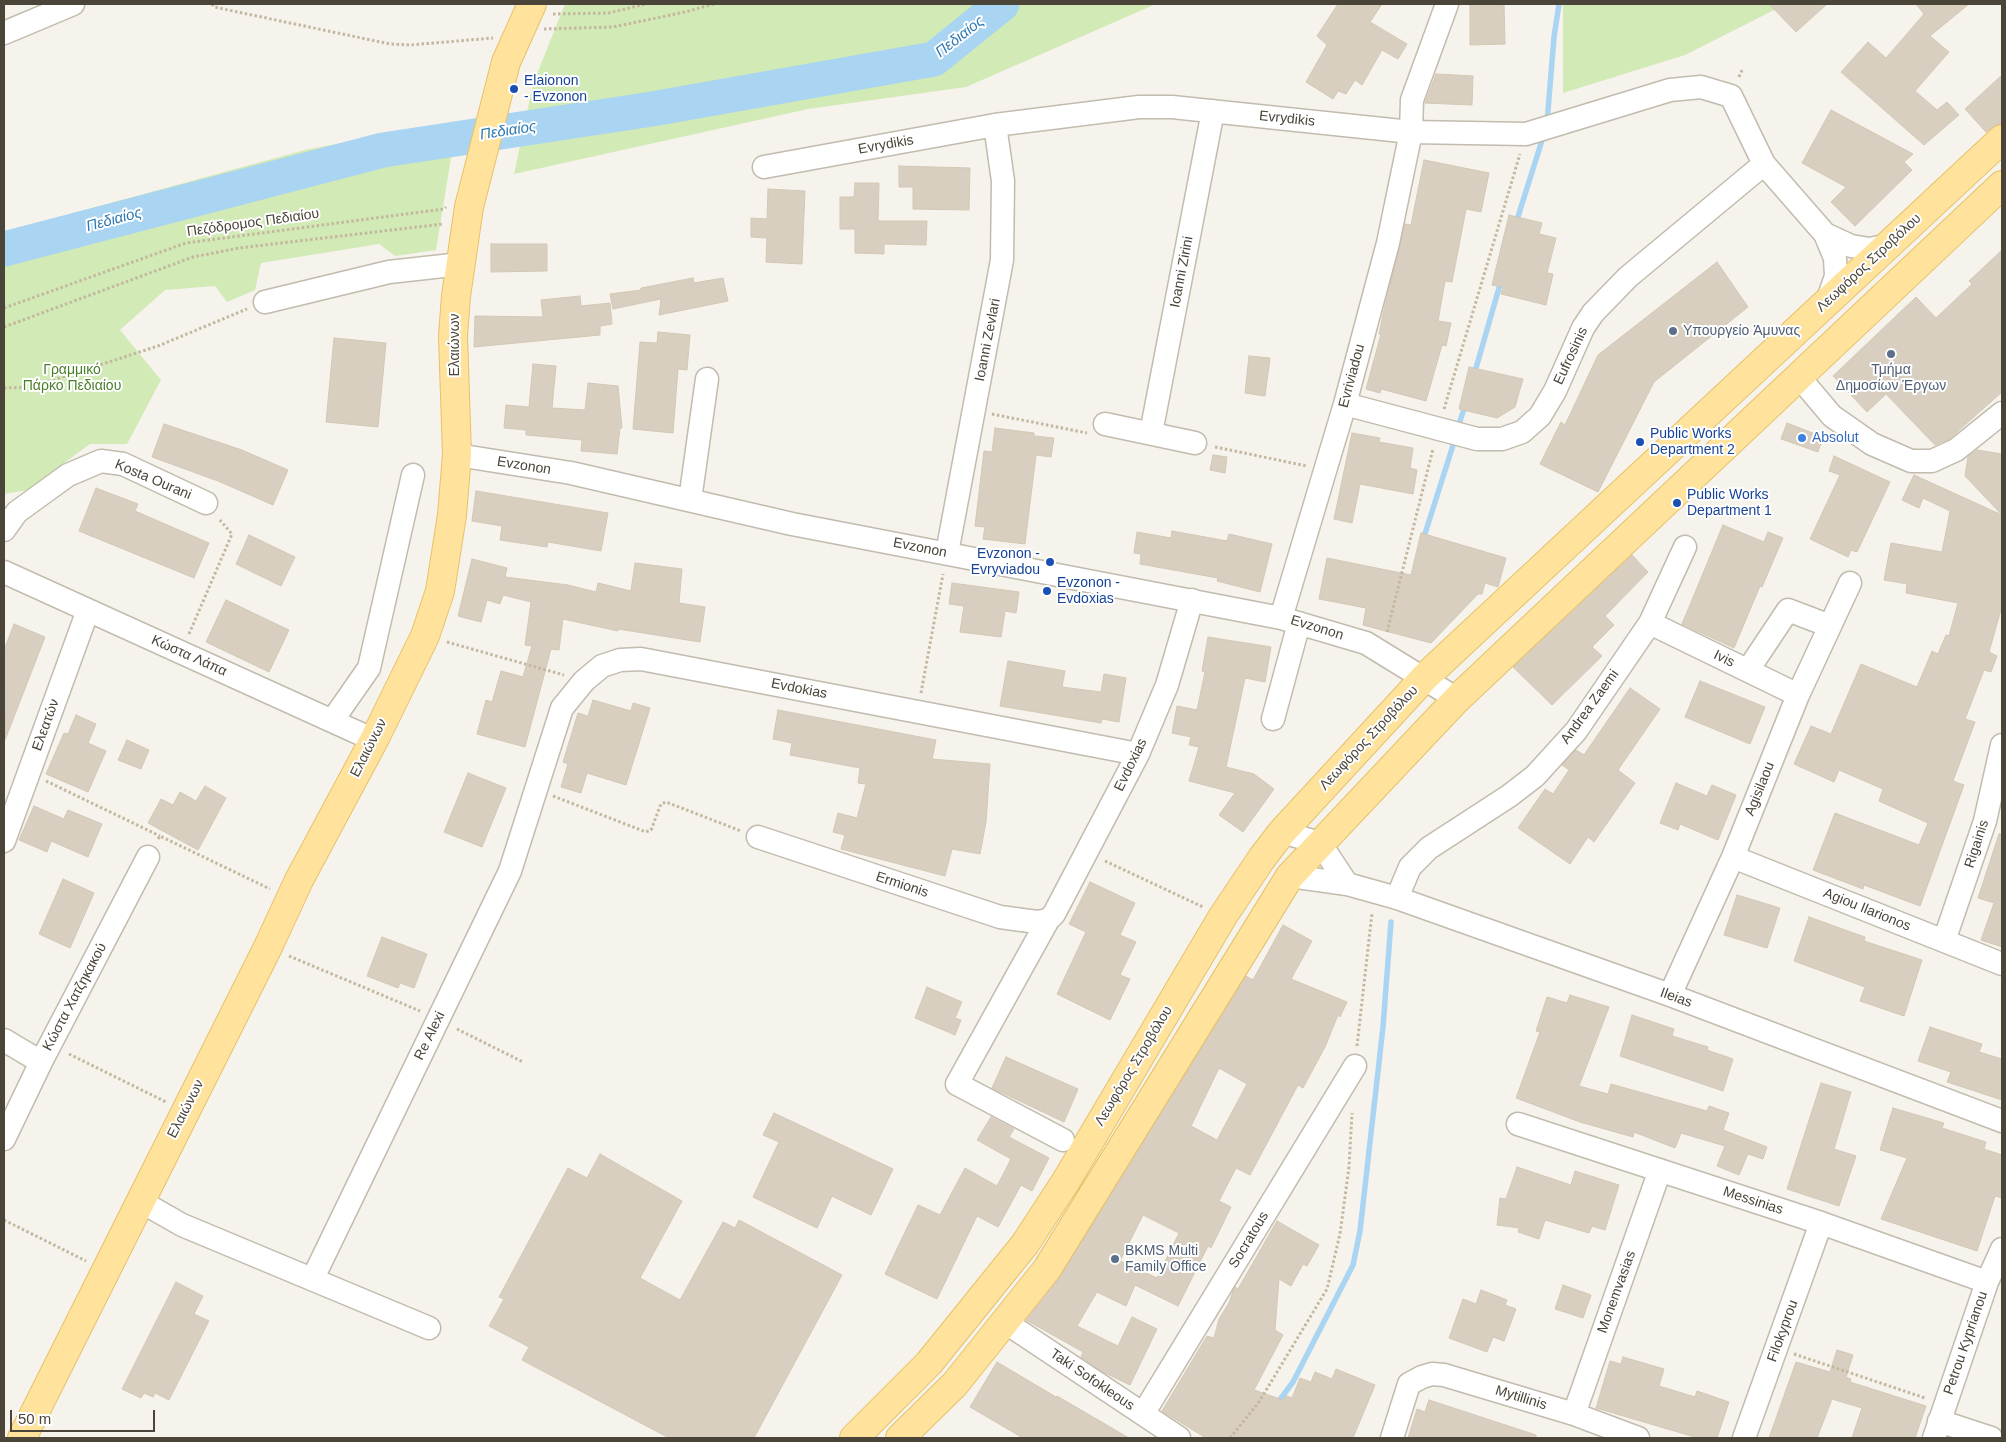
<!DOCTYPE html>
<html>
<head>
<meta charset="utf-8">
<style>
  body { margin:0 }
  #map { position:relative; width:2006px; height:1442px; overflow:hidden; background:#f6f3ec; font-family:Arial,sans-serif }
  canvas { display:block }
  .frame { position:absolute; inset:0; border:5px solid #4b4439; pointer-events:none }
  .scale { position:absolute; left:10px; top:1410px; width:145px; height:22px; box-sizing:border-box; border:2px solid #4b4439; border-top:0; padding-left:6px; font-size:15px; line-height:18px; white-space:nowrap; color:#4b4439; -webkit-text-stroke:4px #fff; paint-order:stroke }
</style>
</head>
<body>
<div id="map">
<canvas width="2006" height="1442"></canvas>
<div class="frame"></div>
<div class="scale">50 m</div>
</div>
<script>
const ctx = document.querySelector('canvas').getContext('2d');
ctx.lineJoin = 'round';
function paint(path, color) {
  ctx.fillStyle = color;
  ctx.fill(path, 'evenodd');
}
function toPath(rows) {
  const path = new Path2D();
  for (const r of rows) {
    path.moveTo(r[0], r[1]);
    for (let i = 2; i < r.length; i += 2) path.lineTo(r[i], r[i + 1]);
  }
  return path;
}
function stroke(path, color, width, dash) {
  ctx.strokeStyle = color;
  ctx.lineWidth = width;
  ctx.lineCap = dash ? 'butt' : 'round';
  ctx.setLineDash(dash || []);
  ctx.stroke(path);
}
function label(font, color, halo, rows, align = 'center') {
  ctx.font = font + ' Arial,sans-serif';
  ctx.lineWidth = 4;
  ctx.setLineDash([]);
  ctx.textBaseline = 'middle';
  ctx.strokeStyle = halo;
  ctx.fillStyle = color;
  for (const [text, x, y, turn = 0] of rows) {
    ctx.save();
    ctx.translate(x, y);
    ctx.rotate((+turn || 0) * Math.PI / 180);
    ctx.textAlign = isNaN(turn) ? turn : align;
    if (halo) ctx.strokeText(text, 0, 0);
    ctx.fillText(text, 0, 0);
    ctx.restore();
  }
}
paint(toPath([
  [565,4,1156,4,966,87,808,109,514,174,533,84],
  [1563,4,1786,4,1685,55,1563,93],
  [457,121,436,250,395,256,379,244,261,263,255,290,227,302,215,286,165,290,120,330,161,380,127,444,90,444,27,490,4,494,4,232,305,150]
]), '#d2eab5');
stroke(toPath([
  [1547,123,1554,37,1559,4],
  [1516,223,1544,134],
  [1474,375,1501,281],
  [1457,430,1466,403],
  [1423,540,1455,439],
  [1276,1405,1293,1382,1353,1265,1360,1231,1383,1027,1391,922]
]), '#a9d4f2', 5.5);
stroke(toPath([
  [4,249,383,150,652,109,934,59,1002,4]
]), '#a9d4f2', 35);
const building = toPath([
  [1338,4,1382,4,1370,22,1407,44,1398,59,1382,50,1362,85,1355,80,1346,94,1338,91,1333,99,1306,82,1327,45,1317,36,1338,4],
  [1470,4,1504,4,1505,44,1470,45,1470,4],
  [1769,4,1827,4,1796,32,1769,4],
  [1916,4,1969,4,1930,36,1949,52,1915,91,1937,110,1947,102,1959,115,1924,145,1841,72,1868,42,1886,58,1924,14,1916,4],
  [1436,74,1473,76,1472,105,1425,103,1436,74],
  [2002,75,2002,123,1986,132,1965,109,2002,75],
  [1831,110,1913,154,1904,162,1912,170,1855,226,1831,202,1846,187,1802,163,1831,110],
  [1424,160,1489,173,1481,212,1466,209,1452,282,1445,281,1438,321,1451,323,1446,346,1442,345,1426,401,1381,389,1380,393,1366,389,1381,334,1379,334,1384,310,1405,224,1411,225,1424,160],
  [899,166,970,168,969,210,913,209,913,187,899,187,899,166],
  [855,183,879,183,878,221,927,221,926,245,884,244,884,254,855,253,855,229,840,229,840,197,854,197,855,183],
  [768,189,805,191,802,264,766,262,767,238,751,237,751,218,767,219,768,189],
  [1509,215,1542,223,1539,234,1556,238,1547,273,1553,274,1546,305,1501,294,1503,287,1492,285,1509,215],
  [491,244,547,244,547,271,491,272,491,244],
  [2002,250,2002,392,1949,439,1935,445,1886,394,1867,412,1833,376,1916,297,1936,318,1972,284,1969,281,2002,250],
  [1717,262,1748,307,1654,382,1598,492,1540,464,1561,422,1565,425,1598,355,1717,262],
  [693,278,694,283,723,278,728,301,659,315,661,299,613,309,610,294,641,290,641,288,693,278],
  [580,296,581,306,610,303,612,324,600,326,600,335,474,347,475,316,543,317,541,300,580,296],
  [658,332,690,335,687,370,678,369,673,433,633,429,640,342,657,343,658,332],
  [334,338,386,343,378,427,326,422,334,338],
  [1249,356,1270,358,1265,396,1245,393,1249,356],
  [533,364,556,366,552,408,585,410,588,383,618,386,622,428,620,428,617,454,581,451,582,440,526,435,526,430,504,428,506,405,529,407,533,364],
  [1469,367,1523,379,1515,407,1497,418,1459,409,1469,367],
  [1787,423,1823,437,1818,452,1781,439,1787,423],
  [164,424,242,450,288,470,273,505,218,481,152,457,164,424],
  [995,428,1034,433,1034,436,1054,438,1051,457,1036,455,1025,544,983,539,985,527,975,526,984,451,992,452,995,428],
  [1352,433,1380,438,1379,442,1413,448,1410,468,1417,470,1413,494,1360,484,1352,523,1334,519,1352,433],
  [1977,450,2002,454,2002,515,1965,476,1968,457,1977,450],
  [1213,455,1227,457,1225,473,1210,470,1213,455],
  [1834,456,1890,482,1857,552,1851,550,1848,557,1810,539,1840,475,1829,471,1834,456],
  [1914,475,2002,515,2002,606,1989,652,1997,656,1991,672,1984,670,1965,719,1975,722,1953,781,1964,785,1920,906,1864,885,1863,889,1813,870,1835,813,1919,845,1928,823,1879,801,1883,789,1839,770,1834,782,1794,764,1811,726,1831,734,1861,664,1917,687,1932,651,1938,654,1946,635,1949,636,1958,603,1906,593,1907,584,1884,580,1891,543,1942,552,1950,511,1923,498,1919,508,1902,500,1914,475],
  [96,488,138,504,135,511,209,543,194,578,79,531,96,488],
  [476,491,608,513,601,551,548,542,547,547,500,540,502,526,472,521,476,491],
  [1723,525,1764,542,1768,532,1783,538,1762,587,1760,586,1734,648,1682,624,1723,525],
  [1172,531,1227,541,1229,534,1272,544,1260,592,1217,581,1218,578,1140,564,1141,554,1134,553,1137,532,1171,538,1172,531],
  [1421,533,1506,558,1498,587,1485,583,1482,594,1478,594,1431,643,1363,625,1366,608,1319,599,1327,558,1411,575,1421,533],
  [249,535,295,557,281,586,236,564,249,535],
  [1632,555,1648,572,1605,616,1614,625,1592,647,1602,656,1552,705,1513,667,1632,555],
  [472,559,507,568,505,577,568,585,596,592,598,583,631,591,635,563,682,569,679,603,705,607,700,642,618,629,618,631,563,619,559,650,551,649,525,747,477,734,486,700,492,702,501,671,523,677,532,646,525,645,531,602,503,595,500,604,487,600,481,622,458,616,472,559],
  [952,583,1019,592,1016,613,1005,611,1001,637,960,632,964,606,949,604,952,583],
  [226,600,289,630,269,672,206,642,226,600],
  [14,624,45,637,5,740,4,650,14,624],
  [1208,637,1271,647,1265,682,1245,678,1226,767,1254,774,1274,789,1243,832,1219,815,1235,793,1189,781,1199,747,1189,745,1191,737,1172,733,1177,706,1197,710,1205,672,1202,671,1208,637],
  [1008,661,1065,671,1062,687,1101,692,1104,674,1126,678,1119,722,1102,719,1101,723,1000,706,1008,661],
  [1700,681,1765,707,1750,744,1685,717,1700,681],
  [1630,688,1660,709,1618,770,1635,783,1594,842,1588,837,1570,864,1518,828,1545,789,1553,794,1569,770,1562,765,1576,750,1584,755,1630,688],
  [593,700,631,711,633,703,650,708,626,785,587,773,581,793,561,787,568,764,563,762,578,713,588,716,593,700],
  [778,710,936,740,932,759,990,764,986,822,980,854,952,849,945,876,841,849,845,835,833,832,838,813,857,818,866,784,858,783,860,768,790,755,792,743,773,739,778,710],
  [76,715,96,724,88,743,106,751,88,792,46,774,64,733,68,734,76,715],
  [127,740,149,750,141,769,118,760,127,740],
  [468,773,506,788,482,847,444,832,468,773],
  [1676,783,1707,796,1712,785,1736,795,1718,840,1680,824,1678,830,1660,823,1676,783],
  [205,786,226,798,198,850,148,823,161,799,173,805,180,792,196,801,205,786],
  [34,806,64,819,68,810,102,824,88,857,51,841,47,852,19,840,34,806],
  [1999,834,2002,834,2002,947,1981,940,1994,903,1978,898,1999,834],
  [63,879,94,893,70,948,39,934,63,879],
  [1090,882,1135,903,1120,935,1136,942,1120,975,1130,979,1110,1020,1057,994,1086,932,1069,924,1090,882],
  [1737,895,1780,908,1767,948,1724,935,1737,895],
  [1809,917,1865,937,1864,941,1922,960,1904,1016,1860,1001,1865,987,1794,961,1809,917],
  [1283,925,1312,941,1291,979,1347,1002,1340,1017,1338,1015,1325,1047,1303,1088,1298,1085,1250,1175,1236,1168,1219,1201,1231,1207,1211,1248,1208,1246,1178,1306,1135,1285,1126,1306,1097,1292,1077,1326,1118,1346,1132,1317,1157,1329,1130,1385,1103,1372,1081,1357,1083,1352,1026,1320,1060,1277,1246,976,1253,980,1283,925],
  [1219,1068,1247,1084,1217,1140,1191,1126,1219,1068],
  [1143,1215,1179,1233,1157,1278,1120,1261,1143,1215],
  [382,937,427,954,414,988,400,983,398,988,367,976,382,937],
  [927,987,962,1002,955,1018,961,1020,955,1035,915,1018,927,987],
  [1570,995,1609,1007,1579,1086,1608,1094,1611,1084,1707,1111,1709,1106,1729,1113,1723,1130,1767,1147,1763,1159,1748,1154,1739,1175,1717,1166,1725,1146,1681,1133,1675,1148,1634,1132,1633,1137,1580,1122,1516,1098,1540,1032,1536,1031,1547,997,1567,1003,1570,995],
  [1632,1015,1674,1029,1672,1036,1708,1047,1707,1050,1733,1059,1723,1091,1620,1056,1632,1015],
  [1930,1027,1982,1044,1979,1052,2002,1059,2002,1100,1947,1082,1951,1072,1918,1061,1930,1027],
  [1006,1057,1078,1089,1064,1122,992,1088,1006,1057],
  [1821,1083,1851,1092,1834,1149,1856,1156,1839,1206,1787,1189,1821,1083],
  [1893,1108,1944,1123,1942,1128,1986,1142,1984,1149,2002,1155,2002,1198,1995,1196,1977,1251,1881,1219,1907,1158,1880,1150,1893,1108],
  [774,1113,893,1169,871,1215,832,1196,817,1228,753,1197,779,1142,763,1135,774,1113],
  [991,1117,1014,1129,1009,1137,1049,1158,1032,1191,1021,1185,998,1227,977,1216,937,1299,885,1274,918,1205,940,1215,965,1168,997,1186,1011,1159,977,1140,991,1117],
  [600,1154,682,1201,640,1278,680,1300,723,1222,735,1228,739,1220,842,1275,754,1438,669,1438,522,1360,529,1347,489,1326,504,1299,499,1297,568,1168,587,1178,600,1154],
  [1517,1167,1571,1185,1575,1171,1619,1185,1605,1230,1592,1226,1589,1233,1545,1220,1539,1239,1518,1232,1519,1228,1497,1225,1500,1198,1506,1199,1517,1167],
  [1277,1221,1319,1245,1307,1266,1303,1264,1291,1286,1279,1279,1275,1330,1283,1335,1254,1390,1283,1400,1287,1396,1292,1398,1300,1378,1311,1382,1315,1372,1332,1379,1336,1369,1375,1385,1353,1438,1206,1438,1162,1411,1207,1336,1214,1338,1219,1319,1229,1303,1233,1291,1235,1287,1238,1289,1277,1221],
  [176,1282,203,1296,194,1314,209,1321,169,1400,155,1393,153,1397,144,1393,141,1398,122,1389,176,1282],
  [1563,1285,1591,1295,1583,1318,1555,1309,1563,1285],
  [1481,1290,1507,1300,1505,1305,1516,1309,1504,1341,1493,1337,1487,1352,1449,1338,1463,1299,1476,1304,1481,1290],
  [1837,1350,1853,1355,1846,1377,1851,1379,1850,1382,1926,1406,1915,1438,1852,1438,1862,1408,1832,1399,1817,1438,1769,1438,1796,1362,1830,1372,1837,1350],
  [1623,1357,1664,1369,1659,1386,1695,1397,1697,1391,1729,1402,1717,1438,1698,1438,1596,1408,1610,1361,1621,1364,1623,1357],
  [997,1362,1056,1397,1057,1396,1129,1438,1023,1438,970,1407,997,1362],
  [1429,1400,1536,1435,1536,1438,1408,1438,1417,1409,1425,1412,1429,1400]
]);
paint(building, '#d8cfc1');
stroke(building, '#d3c7b4', 1);
const minor = toPath([
  [4,33,73,4],
  [764,167,995,125,1139,107,1172,107,1411,132,1526,134,1670,90,1701,87,1731,96,1764,164,1825,234,1835,258,1836,276,1827,302],
  [1825,234,1851,246,1870,249,1889,245],
  [265,302,389,272,461,264],
  [1799,377,1832,416,1872,444,1911,461,1932,461,1956,450,2002,413],
  [1345,404,1477,439,1502,439,1522,432,1540,416,1555,391,1583,328,1593,313,1628,277,1764,164],
  [1105,424,1195,443],
  [1151,433,1213,111],
  [457,455,571,473,792,524,1281,618,1366,643,1457,699],
  [690,500,707,379],
  [4,530,17,512,68,475,101,461,123,464,206,503],
  [947,553,1002,260,1003,181,995,125],
  [4,572,374,740],
  [1281,618,1345,404,1388,243,1411,132,1412,100,1447,4],
  [1650,623,1798,695],
  [1748,670,1788,610,1830,626],
  [1273,719,1299,623],
  [332,721,369,668,413,475],
  [1282,832,1320,843,1347,884],
  [758,837,1000,917,1037,922,1048,920],
  [4,841,88,610],
  [1733,857,2002,964],
  [1290,876,1347,884,1397,898,1670,995,2002,1121],
  [1397,898,1410,867,1429,848,1509,796,1535,776,1576,731,1650,623,1685,547],
  [1944,941,1985,821,2002,745],
  [1670,995,1733,857,1798,695,1850,583],
  [4,1040,41,1062],
  [1518,1124,1821,1223,1987,1282],
  [4,1139,41,1062,148,857],
  [1063,1140,957,1084,1048,920,1054,914,1138,754,1167,685,1192,600],
  [140,1201,182,1225,429,1328],
  [313,1278,510,871,562,708,584,681,602,666,620,660,641,659,1138,754],
  [1005,1322,1179,1438],
  [1143,1414,1355,1066],
  [1574,1414,1660,1170],
  [1939,1421,1991,1438],
  [1392,1438,1409,1384,1422,1377,1432,1374,1444,1375,1574,1414,1638,1438],
  [1744,1438,1821,1223],
  [1934,1438,1987,1282,2002,1249]
]);
const major = toPath([
  [22,1438,268,947,299,880,374,740,425,636,440,591,452,515,457,455,453,336,456,296,469,207,506,62,532,4],
  [854,1438,929,1363,1025,1244,1066,1181,1223,916,1262,858,1282,832,1425,677,2002,139],
  [900,1438,955,1384,1047,1269,1290,876,1457,699,2002,185]
]);
stroke(minor, '#c2bbae', 25);
stroke(major, '#e6c16a', 30);
stroke(toPath([
  [212,4,214,7,390,44,410,45,493,38],
  [553,14,608,13,646,4],
  [544,29,613,27,685,12,714,4],
  [1739,77,1743,68],
  [4,308,186,243,444,209,446,207],
  [4,327,193,257,239,248,443,224],
  [4,388,32,387,158,346,247,309],
  [1444,409,1520,154],
  [992,414,1087,433],
  [1215,447,1307,466],
  [1387,632,1433,449],
  [189,634,232,534,219,519],
  [447,642,564,675],
  [921,693,943,574],
  [46,781,160,836],
  [553,796,646,832,651,830,661,804,666,802,741,831],
  [158,839,160,836,270,889],
  [1105,861,1203,907],
  [289,956,420,1011],
  [457,1029,523,1062],
  [1357,1046,1372,913],
  [69,1054,166,1102],
  [4,1220,86,1261],
  [1794,1354,1925,1398],
  [1230,1438,1259,1402,1327,1289,1340,1234,1349,1167,1352,1113]
]), '#c4b79f', 3, [2.5, 2.5]);
stroke(minor, '#fff', 22);
stroke(major, '#ffe39c', 28);
for (const [x, y, r, color] of [
  [514,89,5,"#1a4fb4"],
  [1673,331,5,"#5c6f8a"],
  [1891,354,5,"#5c6f8a"],
  [1802,438,5,"#3f7fe0"],
  [1640,442,5,"#1a4fb4"],
  [1677,503,5,"#1a4fb4"],
  [1050,562,5,"#1a4fb4"],
  [1047,591,5,"#1a4fb4"],
  [1115,1259,5,"#5c6f8a"]
]) {
  const dot = new Path2D();
  dot.arc(x, y, r, 0, 2 * Math.PI);
  ctx.fillStyle = color;
  ctx.fill(dot);
  stroke(dot, '#fff', 2);
}
label('14px', '#164399', '#fff', [
  ["Elaionon",524,81],
  ["- Evzonon",524,97],
  ["Public Works",1650,434],
  ["Department 2",1650,450],
  ["Public Works",1687,495],
  ["Department 1",1687,511],
  ["Evzonon -",1040,554,"right"],
  ["Evryviadou",1040,570,"right"],
  ["Evzonon -",1057,583],
  ["Evdoxias",1057,599]
], 'left');
label('14px', '#4b4439', '#fff', [
  ["Evrydikis",1287,119,6],
  ["Evrydikis",886,145,-10],
  ["Πεζόδρομος Πεδιαίου",253,223,-8],
  ["Λεωφόρος Στροβόλου",1869,263,-43],
  ["Ioanni Zirini",1182,272,-79],
  ["Ioanni Zevlari",988,340,-79],
  ["Ελαιώνων",455,345,-90],
  ["Eufrosinis",1571,356,-65],
  ["Evriviadou",1352,376,-75],
  ["Evzonon",524,466,9],
  ["Kosta Ourani",153,480,23],
  ["Evzonon",920,548,11],
  ["Evzonon",1317,628,17],
  ["Κώστα Λάπα",189,656,24],
  ["Ivis",1724,659,26],
  ["Evdokias",799,689,11],
  ["Andrea Zaemi",1590,707,-54],
  ["Ελεατών",46,725,-70],
  ["Λεωφόρος Στροβόλου",1369,738,-47],
  ["Ελαιώνων",369,748,-63],
  ["Evdoxias",1131,765,-64],
  ["Agisilaou",1760,789,-68],
  ["Rigainis",1977,844,-72],
  ["Ermionis",902,885,18],
  ["Agiou Ilarionos",1867,910,22],
  ["Κώστα Χατζηκακού",75,997,-62],
  ["Ileias",1676,998,20],
  ["Re Alexi",430,1036,-64],
  ["Λεωφόρος Στροβόλου",1134,1066,-59],
  ["Ελαιώνων",186,1109,-63],
  ["Messinias",1753,1201,18],
  ["Socratous",1249,1240,-59],
  ["Monemvasias",1617,1292,-70],
  ["Filokyprou",1783,1331,-70],
  ["Petrou Kyprianou",1966,1343,-71],
  ["Taki Sofokleous",1092,1380,34],
  ["Mytillinis",1521,1398,17]
]);
label('14px', '#4e5e75', '#fff', [
  ["Υπουργείο Άμυνας",1683,331],
  ["Τμήμα",1891,370,"center"],
  ["Δημοσίων Έργων",1891,386,"center"],
  ["BKMS Multi",1125,1251],
  ["Family Office",1125,1267]
], 'left');
label('14px', '#4a7f2a', '#fff', [
  ["Γραμμικό",72,370],
  ["Πάρκο Πεδιαίου",72,386]
]);
label('14px', '#366cbe', '#fff', [
  ["Absolut",1812,438]
], 'left');
label('italic 15px', '#2e7ab2', '#fff', [
  ["Πεδιαίος",960,37,-38],
  ["Πεδιαίος",508,131,-9],
  ["Πεδιαίος",114,220,-15]
]);
</script>
</body>
</html>
